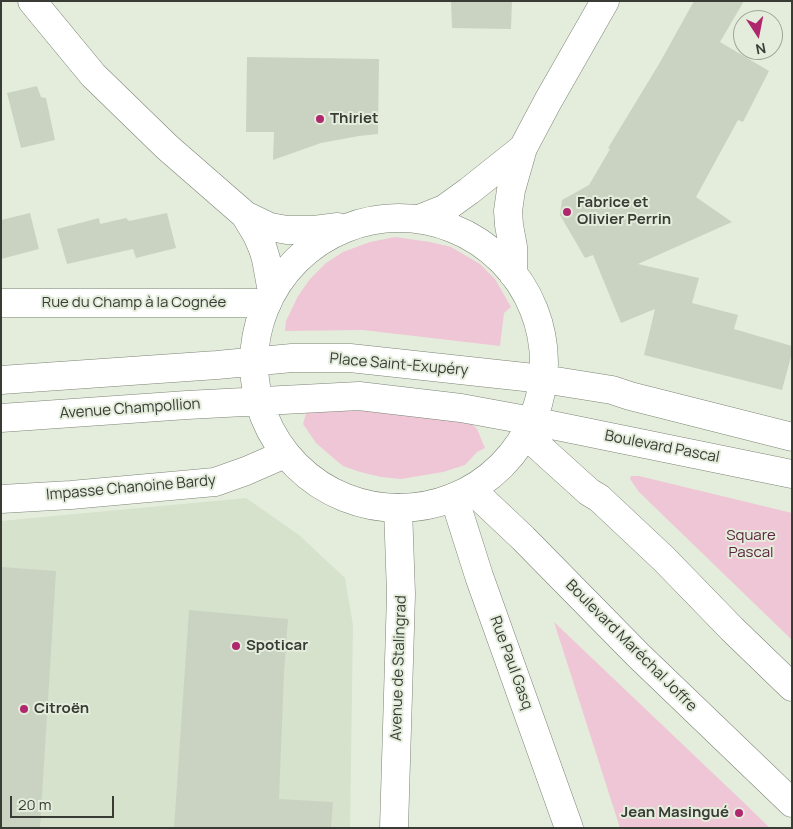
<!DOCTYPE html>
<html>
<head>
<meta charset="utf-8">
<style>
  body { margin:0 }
  #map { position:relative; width:793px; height:829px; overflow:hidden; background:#e4eddc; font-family:Manrope,sans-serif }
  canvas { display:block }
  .frame { position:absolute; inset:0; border:2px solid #383c35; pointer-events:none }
  .north { position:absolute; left:733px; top:10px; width:50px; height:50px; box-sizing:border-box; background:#e4eddc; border:1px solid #9fa699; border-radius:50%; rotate:169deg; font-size:14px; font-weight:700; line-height:20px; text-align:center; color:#383c35 }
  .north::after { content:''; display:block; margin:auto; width:18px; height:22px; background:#af286d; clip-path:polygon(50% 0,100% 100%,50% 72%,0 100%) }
  .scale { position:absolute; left:10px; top:796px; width:104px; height:22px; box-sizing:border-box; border:2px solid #383c35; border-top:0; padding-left:6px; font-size:15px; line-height:18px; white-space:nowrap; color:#383c35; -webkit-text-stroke:4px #e4eddc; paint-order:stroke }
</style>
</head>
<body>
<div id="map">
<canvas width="793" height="829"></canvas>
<div class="frame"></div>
<div class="north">N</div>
<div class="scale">20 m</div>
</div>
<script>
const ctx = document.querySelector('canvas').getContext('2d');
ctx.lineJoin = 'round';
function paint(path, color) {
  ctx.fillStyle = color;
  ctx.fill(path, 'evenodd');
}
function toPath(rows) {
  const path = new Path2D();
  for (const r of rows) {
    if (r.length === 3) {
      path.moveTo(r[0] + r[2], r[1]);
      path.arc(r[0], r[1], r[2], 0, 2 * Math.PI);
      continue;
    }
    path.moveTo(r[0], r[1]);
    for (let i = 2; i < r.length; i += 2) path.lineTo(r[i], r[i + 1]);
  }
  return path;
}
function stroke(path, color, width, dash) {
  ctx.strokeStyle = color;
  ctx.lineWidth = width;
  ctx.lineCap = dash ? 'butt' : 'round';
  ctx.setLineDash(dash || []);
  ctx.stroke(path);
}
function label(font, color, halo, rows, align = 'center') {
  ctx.font = font + ' Manrope,sans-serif';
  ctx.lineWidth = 4;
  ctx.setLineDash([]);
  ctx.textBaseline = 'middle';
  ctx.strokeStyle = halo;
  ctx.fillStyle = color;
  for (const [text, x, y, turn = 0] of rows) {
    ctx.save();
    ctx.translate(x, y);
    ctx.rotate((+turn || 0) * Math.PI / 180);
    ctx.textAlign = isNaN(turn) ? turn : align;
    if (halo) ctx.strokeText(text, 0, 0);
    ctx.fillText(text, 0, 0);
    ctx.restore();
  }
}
paint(toPath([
  [246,498,299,535,345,578,353,625,350,828,1,828,1,521]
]), '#d6e2cb');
paint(toPath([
  [395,237,430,242,451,247,480,264,495,279,511,307,504,313,500,346,363,330,285,331,286,321,298,296,310,279,326,263,343,252,370,242],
  [307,410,381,411,470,422,477,429,485,448,477,452,465,465,443,472,401,479,381,477,360,472,343,466,331,456,316,443,303,424],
  [631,476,639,476,792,513,792,640,639,492,630,479],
  [554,622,739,798,770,828,620,828]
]), '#efc6d5');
paint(toPath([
  [451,1,512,1,511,29,452,28],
  [694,1,744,1,720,42,769,71,743,122,738,120,696,197,732,222,638,264,699,278,692,303,738,315,734,329,792,346,792,353,782,390,644,355,655,309,621,323,593,255,585,258,560,215,562,200,589,185,610,149,608,148,659,64],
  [247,57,379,59,378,134,359,136,321,143,273,160,274,132,246,132],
  [37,86,41,97,46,98,55,140,21,148,7,93],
  [30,213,39,249,1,259,1,220],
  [167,213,176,248,136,258,133,249,67,264,57,229,99,218,100,224,126,218,129,221],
  [1,567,56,571,40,828,1,828],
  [189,610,288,619,284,673,279,799,333,802,331,828,174,828]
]), '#cad3c2');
const minor = toPath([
  [1,303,267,303],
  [454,497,479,576,569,828],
  [1,499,71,495,215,482,246,471,285,454],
  [394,828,401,594,398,508]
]);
const major = toPath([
  [32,1,93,75,167,147,245,215,270,227,287,230,314,230,338,227],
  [245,215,257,235,263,249,266,259,272,292],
  [399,363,145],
  [419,219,444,209,469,191,523,148],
  [513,274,513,247,509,225,508,211,511,190,523,148,548,101,605,1],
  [1,380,217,365,292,358,350,358,543,379,612,390,630,396,792,437],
  [1,418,187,405,359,396,461,408,532,421,792,474],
  [526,435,589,492,599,498,664,559,732,629,792,687],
  [471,489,523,538,638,655,792,803]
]);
stroke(minor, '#7c8475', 29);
stroke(major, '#7c8475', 29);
stroke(minor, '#fff', 28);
stroke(major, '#fff', 28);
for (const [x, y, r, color] of [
  [320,119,5,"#af286d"],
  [567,212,5,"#af286d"],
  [236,646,5,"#af286d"],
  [24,709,5,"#af286d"],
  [739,813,5,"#af286d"]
]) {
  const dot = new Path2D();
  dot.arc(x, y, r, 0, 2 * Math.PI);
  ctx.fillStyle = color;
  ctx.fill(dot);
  stroke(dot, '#e4eddc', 2);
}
label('bold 15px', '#383c35', '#e4eddc', [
  ["Thiriet",330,119],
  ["Fabrice et",577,203],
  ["Olivier Perrin",577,220],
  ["Spoticar",246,646],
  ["Citroën",34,709],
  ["Jean Masingué",729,813,"right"]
], 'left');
label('15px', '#383c35', '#e4eddc', [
  ["Rue du Champ à la Cognée",134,303],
  ["Place Saint-Exupéry",399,365,5],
  ["Avenue Champollion",130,409,-4],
  ["Boulevard Pascal",662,447,11],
  ["Impasse Chanoine Bardy",131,488,-5],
  ["Boulevard Maréchal Joffre",631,646,45],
  ["Rue Paul Gasq",511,663,70],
  ["Avenue de Stalingrad",399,668,-88]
]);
label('15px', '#5c243e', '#e4eddc', [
  ["Square",751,536],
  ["Pascal",751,553]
]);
</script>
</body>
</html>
